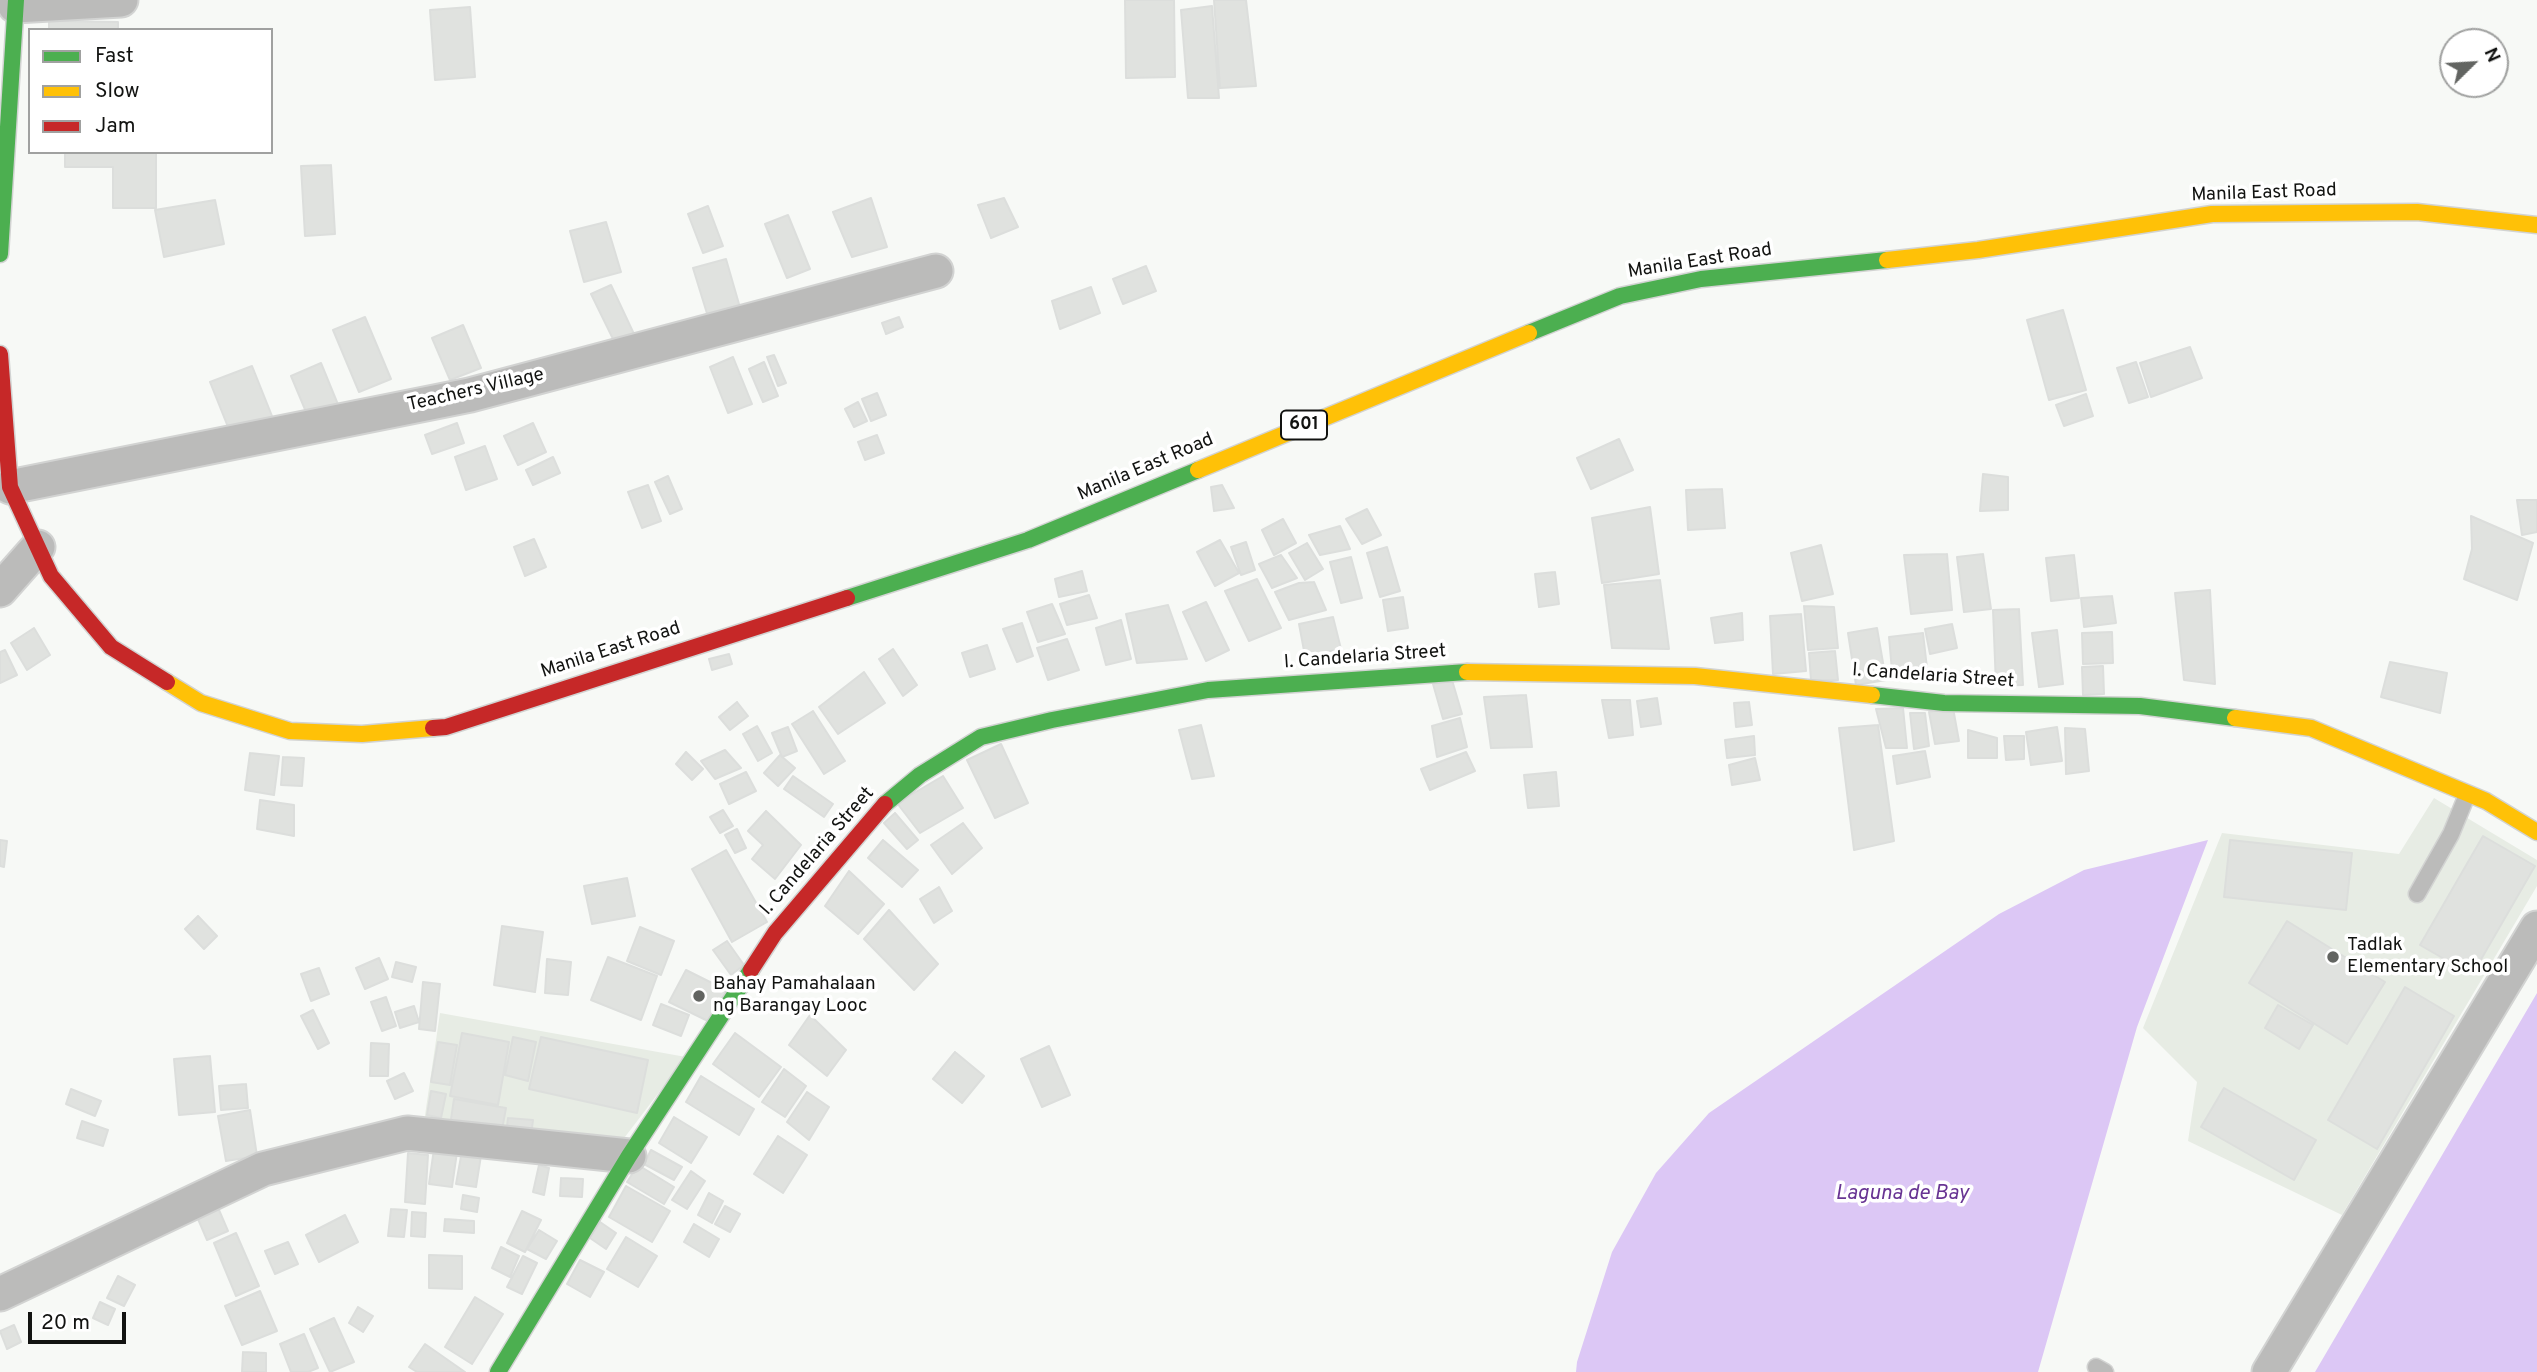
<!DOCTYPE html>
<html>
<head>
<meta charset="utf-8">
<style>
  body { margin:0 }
  #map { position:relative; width:2537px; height:1372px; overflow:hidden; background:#f7f9f6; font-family:Overpass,sans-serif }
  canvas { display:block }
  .legend { position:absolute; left:28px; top:28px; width:245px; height:126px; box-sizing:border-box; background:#fff; border:2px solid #a0a1a0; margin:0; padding:9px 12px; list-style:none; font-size:21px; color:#121311 }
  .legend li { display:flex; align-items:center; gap:14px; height:35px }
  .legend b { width:35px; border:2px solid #a0a1a0 }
  .north { position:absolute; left:2439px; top:28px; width:70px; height:70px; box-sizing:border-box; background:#fff; border:2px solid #a0a1a0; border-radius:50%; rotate:66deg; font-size:19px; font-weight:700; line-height:28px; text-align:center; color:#121311 }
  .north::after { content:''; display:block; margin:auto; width:24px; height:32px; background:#626461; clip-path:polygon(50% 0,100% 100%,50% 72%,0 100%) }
  .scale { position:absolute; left:28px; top:1312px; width:98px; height:32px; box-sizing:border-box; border:4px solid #121311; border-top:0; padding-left:9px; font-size:21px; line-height:24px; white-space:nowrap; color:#121311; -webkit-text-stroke:5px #fff; paint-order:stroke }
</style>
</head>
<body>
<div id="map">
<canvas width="2537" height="1372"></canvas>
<ul class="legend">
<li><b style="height:9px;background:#4caf50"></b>Fast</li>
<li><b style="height:9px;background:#ffc107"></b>Slow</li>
<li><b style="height:9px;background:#c62828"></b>Jam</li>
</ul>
<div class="north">N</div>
<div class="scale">20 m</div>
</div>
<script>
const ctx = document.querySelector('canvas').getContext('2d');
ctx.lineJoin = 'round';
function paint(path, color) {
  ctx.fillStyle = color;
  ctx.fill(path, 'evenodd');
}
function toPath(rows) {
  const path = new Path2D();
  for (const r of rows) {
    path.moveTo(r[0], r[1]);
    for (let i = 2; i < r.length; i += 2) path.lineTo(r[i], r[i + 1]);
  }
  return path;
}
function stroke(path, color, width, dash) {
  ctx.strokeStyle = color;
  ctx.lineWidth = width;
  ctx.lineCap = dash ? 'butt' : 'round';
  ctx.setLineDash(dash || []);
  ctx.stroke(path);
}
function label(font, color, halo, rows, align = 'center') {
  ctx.font = font + ' Overpass,sans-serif';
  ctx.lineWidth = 7;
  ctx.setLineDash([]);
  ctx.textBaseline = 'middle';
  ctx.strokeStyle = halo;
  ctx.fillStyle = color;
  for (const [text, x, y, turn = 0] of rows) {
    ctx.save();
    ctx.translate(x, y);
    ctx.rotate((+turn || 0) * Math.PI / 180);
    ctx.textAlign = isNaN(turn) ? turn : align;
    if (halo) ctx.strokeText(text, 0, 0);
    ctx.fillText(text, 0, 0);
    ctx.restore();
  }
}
paint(toPath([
  [2434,798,2537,860,2537,886,2342,1215,2188,1141,2197,1082,2143,1028,2222,833,2399,854],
  [440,1013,686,1057,615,1150,423,1129]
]), '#e7ece4');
paint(toPath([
  [2208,840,2137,1027,2038,1372,1576,1372,1577,1362,1612,1252,1656,1173,1709,1113,1999,914,2084,870],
  [2537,993,2537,1372,2315,1372]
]), '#dcc7f5');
const building = toPath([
  [1125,0,1174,0,1175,77,1126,78,1125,0],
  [1214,0,1246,0,1256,86,1220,88,1214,0],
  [1212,6,1219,98,1188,98,1181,10,1212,6],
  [470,7,475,77,435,80,430,10,470,7],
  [49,21,118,22,118,30,49,30,49,21],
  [65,152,156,152,156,208,113,208,113,167,65,167,65,152],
  [331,165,335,234,305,236,301,166,331,165],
  [871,198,887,247,852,257,833,212,871,198],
  [1004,198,1018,227,991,238,978,205,1004,198],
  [215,200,224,244,164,257,155,210,215,200],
  [708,206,723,246,703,253,688,214,708,206],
  [788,215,810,269,787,278,765,224,788,215],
  [606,222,621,272,584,282,570,231,606,222],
  [726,259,741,311,709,320,693,268,726,259],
  [1146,266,1156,291,1123,304,1113,279,1146,266],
  [611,285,634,334,615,343,591,294,611,285],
  [1091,287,1100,313,1060,329,1052,301,1091,287],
  [2063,310,2086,390,2049,400,2027,320,2063,310],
  [365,317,391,379,359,392,333,330,365,317],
  [899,317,903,327,886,334,882,323,899,317],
  [463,325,481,368,450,380,432,338,463,325],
  [2190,347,2202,378,2151,397,2140,363,2190,347],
  [774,355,786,383,778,386,767,357,774,355],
  [733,357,752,404,728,413,710,367,733,357],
  [764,362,778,396,763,402,749,369,764,362],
  [2136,362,2148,397,2129,403,2117,368,2136,362],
  [321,363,339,407,309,419,291,376,321,363],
  [252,366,274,421,232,437,210,382,252,366],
  [877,393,886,415,871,421,862,399,877,393],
  [2086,394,2093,416,2064,426,2056,405,2086,394],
  [858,402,867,421,854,427,845,409,858,402],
  [457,423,464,443,432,454,425,435,457,423],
  [533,423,546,452,518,465,504,436,533,423],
  [877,435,884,453,865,460,858,442,877,435],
  [1619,439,1633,470,1591,489,1577,458,1619,439],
  [485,446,497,479,466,490,455,457,485,446],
  [553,457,560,473,533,485,526,470,553,457],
  [1983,474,2008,477,2008,510,1980,511,1983,474],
  [668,476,682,509,670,514,655,482,668,476],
  [648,485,661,521,642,528,628,492,648,485],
  [1222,485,1234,508,1214,511,1211,487,1222,485],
  [1722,489,1725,528,1688,530,1686,490,1722,489],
  [2517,500,2537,500,2537,532,2522,535,2517,500],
  [1650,507,1659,574,1602,583,1592,518,1650,507],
  [1367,509,1381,535,1362,544,1346,519,1367,509],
  [2471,516,2533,543,2517,600,2464,579,2472,549,2471,516],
  [1283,519,1296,543,1274,555,1262,530,1283,519],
  [1340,526,1350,549,1320,555,1309,535,1340,526],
  [534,539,546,567,525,576,514,547,534,539],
  [1220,540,1239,573,1215,586,1197,552,1220,540],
  [1246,542,1255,570,1241,575,1231,547,1246,542],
  [1307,543,1323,569,1305,580,1289,553,1307,543],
  [1821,545,1833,594,1802,601,1791,553,1821,545],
  [1387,547,1400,591,1380,597,1367,553,1387,547],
  [1947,554,1952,610,1911,614,1904,555,1947,554],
  [1983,554,1991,609,1964,612,1957,557,1983,554],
  [1281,555,1297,578,1272,588,1259,564,1281,555],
  [2074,555,2079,598,2051,601,2046,558,2074,555],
  [1351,557,1362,598,1341,603,1330,562,1351,557],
  [1082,571,1087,591,1059,597,1055,579,1082,571],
  [1555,572,1559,604,1539,607,1535,574,1555,572],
  [1257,579,1281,628,1249,641,1225,591,1257,579],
  [1660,580,1669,649,1612,648,1604,585,1660,580],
  [1314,582,1326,610,1289,620,1275,592,1299,583,1314,582],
  [2210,590,2215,684,2184,680,2175,593,2210,590],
  [1089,595,1097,618,1067,625,1060,604,1089,595],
  [2112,596,2116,623,2084,627,2081,598,2112,596],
  [1403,597,1408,628,1388,631,1383,600,1403,597],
  [1206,602,1229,650,1206,661,1183,612,1206,602],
  [1052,604,1065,634,1038,642,1027,612,1052,604],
  [1168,605,1187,659,1137,663,1126,614,1168,605],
  [1804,606,1834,607,1838,648,1808,650,1804,606],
  [2019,609,2023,685,1996,686,1993,610,2019,609],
  [1742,613,1743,640,1715,643,1711,618,1742,613],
  [1801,614,1806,671,1773,674,1770,616,1801,614],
  [1333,617,1341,649,1305,656,1299,624,1333,617],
  [1121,620,1131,659,1106,665,1096,628,1121,620],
  [1022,623,1033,656,1017,662,1003,629,1022,623],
  [1952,624,1957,648,1930,654,1925,629,1952,624],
  [34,628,50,655,27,670,11,643,34,628],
  [1877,628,1886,680,1856,685,1848,633,1877,628],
  [2057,630,2063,684,2039,687,2032,633,2057,630],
  [2112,632,2113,663,2083,664,2082,633,2112,632],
  [1923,633,1927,668,1892,671,1889,637,1923,633],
  [1067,639,1079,670,1048,680,1037,648,1067,639],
  [987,645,995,669,970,677,962,653,987,645],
  [893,649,917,685,903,696,879,659,893,649],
  [5,650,17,675,0,683,0,652,5,650],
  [1835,651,1838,680,1811,680,1809,653,1835,651],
  [729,654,732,664,712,670,709,659,729,654],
  [2390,662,2447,673,2440,713,2381,697,2390,662],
  [2103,666,2104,694,2083,695,2082,667,2103,666],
  [864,672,885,703,838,734,819,707,864,672],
  [1452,680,1462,714,1443,719,1433,684,1452,680],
  [1526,695,1532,747,1491,748,1484,697,1526,695],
  [1657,698,1661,724,1641,727,1637,701,1657,698],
  [1602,700,1630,700,1633,735,1609,738,1602,700],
  [737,702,748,716,730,730,719,717,737,702],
  [1749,702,1752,725,1736,727,1734,703,1749,702],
  [1903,708,1907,748,1886,748,1876,709,1903,708],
  [1953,708,1959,741,1935,744,1929,712,1953,708],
  [813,711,845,761,824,774,792,724,813,711],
  [1910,713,1925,713,1929,746,1914,749,1910,713],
  [1460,718,1467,747,1437,757,1432,726,1460,718],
  [1201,725,1214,776,1192,779,1179,730,1201,725],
  [1878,725,1894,841,1854,850,1839,728,1878,725],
  [757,726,772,753,758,761,743,734,757,726],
  [788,727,797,751,782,757,772,733,788,727],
  [2057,727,2062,761,2031,765,2026,732,2057,727],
  [2065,728,2085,729,2089,771,2066,774,2065,728],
  [1968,730,1997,738,1997,758,1968,758,1968,730],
  [1754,736,1755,755,1727,758,1725,740,1754,736],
  [2004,736,2024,736,2024,759,2006,760,2004,736],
  [1001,744,1028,803,995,818,967,760,1001,744],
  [725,750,741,768,715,779,701,761,725,750],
  [1925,751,1930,777,1897,784,1893,756,1925,751],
  [686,752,703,769,692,780,676,764,686,752],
  [1466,752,1475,771,1430,790,1421,769,1466,752],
  [250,753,279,756,274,795,245,790,250,753],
  [780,755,795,768,778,786,764,773,780,755],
  [283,757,304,758,302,786,281,785,283,757],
  [1755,758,1760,780,1732,785,1729,765,1755,758],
  [746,772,756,791,729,804,720,784,746,772],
  [1556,772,1559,806,1528,808,1524,775,1556,772],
  [793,776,833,804,824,817,784,789,793,776],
  [943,776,963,808,920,833,897,803,943,776],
  [260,800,294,805,294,836,257,829,260,800],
  [723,810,733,826,720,833,710,817,723,810],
  [766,811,801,845,775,879,752,859,763,845,748,831,766,811],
  [895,813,918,840,907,849,884,823,895,813],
  [963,823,982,848,952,874,931,845,963,823],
  [737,829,746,848,735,853,725,835,737,829],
  [2483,836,2535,866,2472,975,2420,945,2483,836],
  [0,840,7,841,4,867,0,866,0,840],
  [883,840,918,870,902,887,868,858,883,840],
  [2230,840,2352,853,2346,910,2224,897,2230,840],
  [726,850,767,922,732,942,692,869,726,850],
  [849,871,884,904,858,934,825,906,849,871],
  [627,878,635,916,592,924,584,886,627,878],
  [939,887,952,911,934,923,920,899,939,887],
  [889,910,938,964,914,990,864,939,889,910],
  [198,916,217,936,204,949,185,929,198,916],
  [2287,921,2385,982,2347,1044,2249,983,2287,921],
  [502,926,543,932,535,992,494,985,502,926],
  [640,927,674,941,661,975,627,961,640,927],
  [727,941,744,965,731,975,713,950,727,941],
  [608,957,657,976,641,1020,591,1000,608,957],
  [379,958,388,979,365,989,356,968,379,958],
  [547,959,571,962,568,995,545,993,547,959],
  [396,962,416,967,412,982,392,977,396,962],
  [319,968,329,994,311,1001,301,974,319,968],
  [686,970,728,991,712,1023,669,1002,686,970],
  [423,982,440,984,435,1031,419,1029,423,982],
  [2405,987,2454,1016,2377,1149,2328,1120,2405,987],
  [386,997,396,1026,382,1031,371,1002,386,997],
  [661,1004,689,1015,681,1036,653,1025,661,1004],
  [2278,1005,2313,1025,2299,1049,2265,1028,2278,1005],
  [414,1006,419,1022,400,1028,395,1012,414,1006],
  [313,1010,329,1043,318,1049,301,1016,313,1010],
  [810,1015,846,1050,827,1076,789,1045,810,1015],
  [462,1033,509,1042,498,1105,450,1096,462,1033],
  [735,1033,781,1067,759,1097,713,1064,735,1033],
  [513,1037,536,1042,528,1081,505,1075,513,1037],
  [541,1037,648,1060,637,1113,529,1089,541,1037],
  [438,1042,457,1045,450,1085,431,1082,438,1042],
  [371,1043,389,1044,388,1076,370,1076,371,1043],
  [1049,1046,1070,1095,1042,1107,1021,1059,1049,1046],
  [955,1052,984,1076,962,1103,933,1079,955,1052],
  [210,1056,215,1112,179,1115,174,1059,210,1056],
  [784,1069,806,1086,785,1117,762,1102,784,1069],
  [404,1073,413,1091,395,1099,387,1081,404,1073],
  [701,1076,754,1109,739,1135,686,1102,701,1076],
  [246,1084,248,1108,221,1110,219,1086,246,1084],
  [2224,1088,2316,1140,2294,1180,2201,1127,2224,1088],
  [71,1089,101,1101,95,1116,66,1104,71,1089],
  [431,1091,446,1094,441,1118,427,1115,431,1091],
  [807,1092,829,1107,809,1140,787,1122,807,1092],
  [454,1099,506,1108,501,1135,450,1126,454,1099],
  [250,1110,257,1156,226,1161,218,1116,250,1110],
  [674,1117,707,1137,691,1163,659,1143,674,1117],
  [508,1118,533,1120,531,1136,506,1134,508,1118],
  [82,1121,108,1130,103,1146,77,1138,82,1121],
  [778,1136,807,1155,783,1193,754,1174,778,1136],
  [464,1140,483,1143,476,1187,456,1184,464,1140],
  [435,1142,458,1145,452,1187,429,1184,435,1142],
  [651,1150,682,1167,674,1180,644,1164,651,1150],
  [408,1153,428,1155,425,1204,405,1202,408,1153],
  [539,1165,549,1168,544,1195,533,1192,539,1165],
  [638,1165,674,1187,664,1204,627,1182,638,1165],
  [691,1171,705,1181,687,1209,672,1200,691,1171],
  [561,1178,583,1179,582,1197,560,1196,561,1178],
  [626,1186,670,1211,652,1242,609,1217,626,1186],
  [709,1193,723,1201,712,1223,698,1215,709,1193],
  [463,1195,479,1198,477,1212,461,1209,463,1195],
  [216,1203,228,1231,207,1240,195,1212,216,1203],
  [725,1206,740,1214,730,1232,715,1224,725,1206],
  [391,1209,407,1210,404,1237,388,1236,391,1209],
  [522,1211,541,1220,525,1252,507,1243,522,1211],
  [412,1212,426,1213,425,1237,411,1236,412,1212],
  [345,1215,358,1242,319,1262,306,1235,345,1215],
  [445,1219,474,1221,474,1233,444,1231,445,1219],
  [600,1222,616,1233,606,1249,590,1238,600,1222],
  [694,1224,719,1239,709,1257,684,1242,694,1224],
  [539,1230,557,1241,546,1259,527,1249,539,1230],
  [236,1233,259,1286,236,1296,214,1243,236,1233],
  [626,1237,657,1256,638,1287,607,1269,626,1237],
  [288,1242,298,1264,275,1274,265,1251,288,1242],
  [501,1247,519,1256,510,1277,492,1268,501,1247],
  [429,1255,462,1256,462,1289,429,1288,429,1255],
  [523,1256,537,1263,522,1294,507,1287,523,1256],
  [580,1260,604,1272,590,1297,567,1284,580,1260],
  [118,1276,135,1285,124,1306,107,1298,118,1276],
  [260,1291,277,1331,242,1345,225,1306,260,1291],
  [475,1297,503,1314,472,1364,445,1347,475,1297],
  [100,1302,115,1309,108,1325,93,1318,100,1302],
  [358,1307,373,1316,363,1332,349,1323,358,1307],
  [334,1318,354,1362,330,1372,310,1329,334,1318],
  [14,1325,21,1342,7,1349,0,1331,14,1325],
  [304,1334,318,1368,308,1372,291,1372,280,1344,304,1334],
  [425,1344,465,1372,417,1372,409,1367,425,1344],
  [243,1352,266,1353,266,1372,242,1372,243,1352]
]);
paint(building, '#e0e2df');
stroke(building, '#dcdedc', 2);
const lane = toPath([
  [2417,894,2451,834,2467,795],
  [2096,1367,2105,1372]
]);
const street = toPath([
  [15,6,121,0],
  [10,487,470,395,936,271],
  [0,590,38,547],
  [0,1294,263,1169,407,1133,629,1156],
  [2269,1372,2537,928]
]);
const fast = toPath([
  [0,254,16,0],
  [1529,333,1620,296,1701,279,1887,260],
  [847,598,1028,540,1198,470],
  [1872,695,1944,703,2140,706,2235,718],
  [885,804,920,775,981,737,1052,720,1208,690,1467,672],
  [498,1372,629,1156,751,970]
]);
const slow = toPath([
  [1887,260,1978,250,2212,214,2417,212,2537,225],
  [1198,470,1529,333],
  [1467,672,1695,676,1872,695],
  [167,682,201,703,290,731,362,734,433,728],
  [2235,718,2311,728,2486,801,2537,832]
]);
const jam = toPath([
  [0,354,10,487,51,576,111,647,167,682],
  [433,728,446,727,847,598],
  [751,970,775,933,885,804]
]);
stroke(lane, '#d2d3d2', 19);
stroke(street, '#d2d3d2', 37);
stroke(fast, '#d2d3d2', 19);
stroke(slow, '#d2d3d2', 19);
stroke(jam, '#d2d3d2', 19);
stroke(lane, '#bbbbba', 16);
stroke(street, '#bbbbba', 33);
stroke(fast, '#4caf50', 16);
stroke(slow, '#ffc107', 16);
stroke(jam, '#c62828', 16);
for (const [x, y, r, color] of [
  [2333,957,7,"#626461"],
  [699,996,7,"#626461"]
]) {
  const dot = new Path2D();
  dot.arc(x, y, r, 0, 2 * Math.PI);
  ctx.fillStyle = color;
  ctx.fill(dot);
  stroke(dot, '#fff', 2.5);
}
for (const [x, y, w] of [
  [1304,425,46]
]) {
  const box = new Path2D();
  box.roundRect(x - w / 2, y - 14.5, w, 29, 5);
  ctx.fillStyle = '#fff';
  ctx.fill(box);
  stroke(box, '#121311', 2);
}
label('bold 18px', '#121311', null, [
  ["601",1304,425]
]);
label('19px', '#121311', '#fff', [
  ["Manila East Road",2264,194,-2],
  ["Manila East Road",1700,262,-9],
  ["Teachers Village",476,391,-13],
  ["Manila East Road",1146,468,-23],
  ["Manila East Road",611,651,-18],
  ["I. Candelaria Street",1365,658,-4],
  ["I. Candelaria Street",1933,677,4],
  ["I. Candelaria Street",818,852,-49]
]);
label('19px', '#121311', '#fff', [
  ["Tadlak",2347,946],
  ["Elementary School",2347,968],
  ["Bahay Pamahalaan",713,985],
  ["ng Barangay Looc",713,1007]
], 'left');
label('italic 21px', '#683493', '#fff', [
  ["Laguna de Bay",1902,1195]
]);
</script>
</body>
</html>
